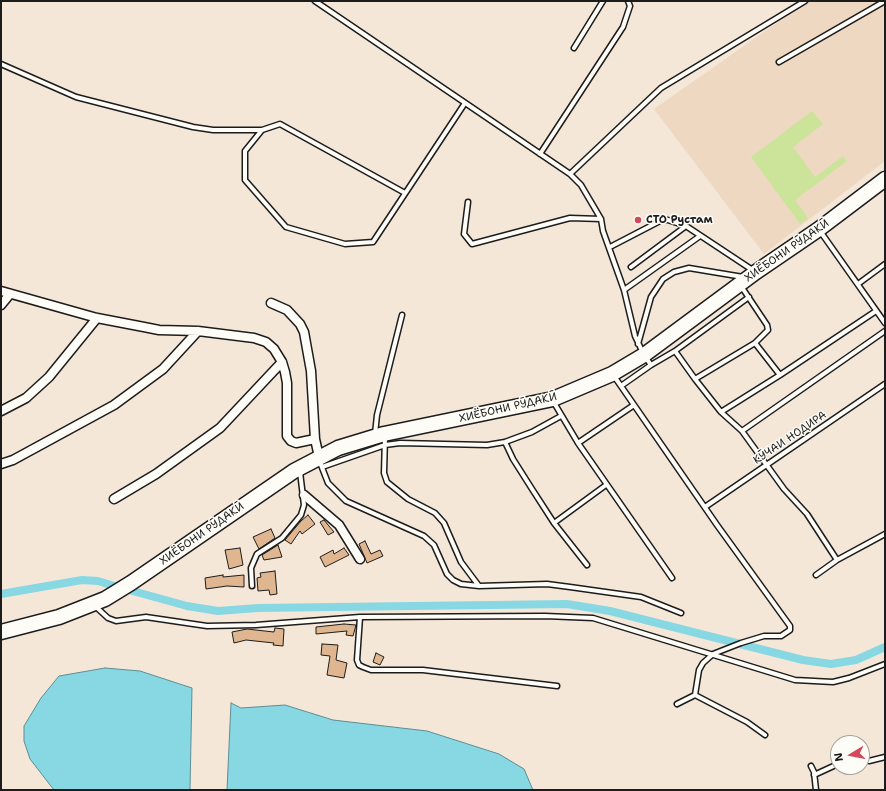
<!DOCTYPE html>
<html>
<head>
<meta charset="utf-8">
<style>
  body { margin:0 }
  #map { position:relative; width:886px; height:791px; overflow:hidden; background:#f4e7d8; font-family:"Shantell Sans",sans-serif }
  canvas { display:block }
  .frame { position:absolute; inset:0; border:2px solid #1c1c1c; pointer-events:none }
  .north { position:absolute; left:830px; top:735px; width:40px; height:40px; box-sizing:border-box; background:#fdfcf7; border:1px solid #a3a29f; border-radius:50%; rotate:260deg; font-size:11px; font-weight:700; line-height:16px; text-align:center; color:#1c1c1c }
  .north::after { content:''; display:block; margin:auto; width:14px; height:18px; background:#d1495b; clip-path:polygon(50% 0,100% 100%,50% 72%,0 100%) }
</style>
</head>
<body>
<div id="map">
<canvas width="886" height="791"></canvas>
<div class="frame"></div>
<div class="north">N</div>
</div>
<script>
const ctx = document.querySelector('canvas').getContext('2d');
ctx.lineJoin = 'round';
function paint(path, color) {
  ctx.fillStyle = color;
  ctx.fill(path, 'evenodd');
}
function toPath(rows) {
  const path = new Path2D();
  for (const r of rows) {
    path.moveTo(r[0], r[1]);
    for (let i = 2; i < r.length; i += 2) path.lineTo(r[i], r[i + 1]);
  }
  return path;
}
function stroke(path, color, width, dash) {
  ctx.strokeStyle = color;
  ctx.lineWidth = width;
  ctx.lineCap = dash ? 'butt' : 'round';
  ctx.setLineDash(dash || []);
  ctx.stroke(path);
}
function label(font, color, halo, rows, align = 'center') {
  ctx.font = font + ' "Shantell Sans",sans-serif';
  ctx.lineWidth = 3;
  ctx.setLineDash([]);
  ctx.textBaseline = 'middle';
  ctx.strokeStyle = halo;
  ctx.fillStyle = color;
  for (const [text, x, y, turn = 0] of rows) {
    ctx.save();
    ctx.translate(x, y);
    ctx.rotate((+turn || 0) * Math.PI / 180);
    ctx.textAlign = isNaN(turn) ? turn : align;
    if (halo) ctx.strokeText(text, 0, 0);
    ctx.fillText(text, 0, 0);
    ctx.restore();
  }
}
paint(toPath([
  [808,1,885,1,885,161,764,254,654,109]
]), '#eed8c2');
paint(toPath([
  [812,111,823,124,793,147,815,177,843,156,847,161,795,200,808,218,800,224,751,157]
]), '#cce49a');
const water = toPath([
  [105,668,140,671,192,688,190,790,54,790,30,759,24,741,24,726,41,698,59,676,105,668],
  [231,703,241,708,285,705,333,720,427,731,499,754,524,769,533,790,227,790,231,703]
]);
paint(water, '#88d8e3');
stroke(water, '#5d8d93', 1);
stroke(toPath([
  [129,590,187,606,218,611,258,608,567,604,610,611,803,660,831,664,856,660,885,647],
  [1,594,82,580,98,581,124,589]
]), '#88d8e3', 8);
const building = toPath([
  [308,515,315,524,302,534,300,531,291,544,285,540,301,521,308,515],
  [324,520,334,532,328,535,320,522,324,520],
  [271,529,275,538,259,549,253,537,271,529],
  [365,541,371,554,380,550,383,556,367,563,359,544,365,541],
  [278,545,282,557,264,560,262,555,278,545],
  [240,548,243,565,229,569,225,550,240,548],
  [344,548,349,555,325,567,320,557,333,550,334,554,344,548],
  [275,571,277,594,270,595,269,590,258,591,257,578,261,577,260,573,275,571],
  [223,575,223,577,244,575,244,587,227,586,206,589,205,578,223,575],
  [344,624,356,625,353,636,346,635,347,631,316,634,316,627,344,624],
  [275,628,284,629,283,646,273,645,274,643,246,640,234,643,232,632,247,629,274,632,275,628],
  [322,644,338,645,336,660,347,663,344,678,327,675,330,656,321,655,322,644],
  [376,653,384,657,380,665,373,662,376,653]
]);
paint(building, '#dfb68f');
stroke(building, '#1c1c1c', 1);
const lane = toPath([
  [315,1,570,174,581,185,601,219,603,231,624,290,635,336,644,355,651,365,675,351,695,379,755,343],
  [574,48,603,1],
  [779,62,885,1],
  [1,64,76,97,193,127,213,130,262,130],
  [540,154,623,27,630,6,628,1],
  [570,174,661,88,805,1],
  [405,193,280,124,262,130,245,151,245,180,286,227,345,244,373,242,465,103],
  [468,202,464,234,472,244,570,218,601,219],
  [820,231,885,323],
  [610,247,662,220,668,220,686,226],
  [631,267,686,226,754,271],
  [858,284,885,264],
  [741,286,767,325,768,330,755,343,780,375,876,311],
  [624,290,700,236],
  [638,344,651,297,663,279,674,272,689,268,743,277],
  [675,351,749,297],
  [614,376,717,525,790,626,790,630,781,636,764,636,741,643,713,654,703,663,699,670,695,695],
  [695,379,721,412,742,431,784,489,807,514,837,560,885,534],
  [621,386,651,365],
  [553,401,578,443,672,578],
  [721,412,780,375],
  [742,431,885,331],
  [375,434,377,415,402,315],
  [385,437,384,473,387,482,408,499,435,513,444,523,461,562,479,586,547,584,570,587,641,597,681,613],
  [505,442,513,459,532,489,554,523,587,565],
  [578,443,634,405],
  [321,465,328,483,346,501,424,536,434,545,447,574,453,580,461,584,479,586],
  [322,467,385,445,400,443,487,445,505,442,532,432,561,416],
  [705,507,885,384],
  [554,523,606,485],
  [816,575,837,560],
  [252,586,251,568,257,554,282,538,301,515,304,505,300,472],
  [95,606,108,618,116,621,146,617,207,626,256,625,360,617,545,616,593,618,795,680,833,682,849,678,885,664],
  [360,617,357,660,359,665,363,667,371,670,423,670,557,686],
  [677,704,695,695,747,722,765,735],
  [862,759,869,761,885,757],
  [811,766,814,772,816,790],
  [814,775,838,764]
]);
const street = toPath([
  [1,291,97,318,144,327,159,330,198,331,254,338,266,342,274,349,282,362,285,372,287,383,287,436,291,441,296,443,315,439],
  [271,303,287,310,300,324,304,332,311,371,315,439,319,457],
  [1,305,10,294],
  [1,411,26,398,49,377,97,318],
  [1,464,13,460,114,405,163,369,198,331],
  [304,495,339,525,360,559],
  [114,499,156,474,220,428,282,362]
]);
const highway = toPath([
  [1,632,59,617,105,599,131,583,294,471,338,448,384,434,553,399,612,374,644,355,756,272,819,229,885,179]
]);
stroke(lane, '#1c1c1c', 7);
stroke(street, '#1c1c1c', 11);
stroke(highway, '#1c1c1c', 17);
stroke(lane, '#fdfcf7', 4);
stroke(street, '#fdfcf7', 8);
stroke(highway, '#fdfcf7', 14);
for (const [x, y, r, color] of [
  [638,220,4,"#d1495b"]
]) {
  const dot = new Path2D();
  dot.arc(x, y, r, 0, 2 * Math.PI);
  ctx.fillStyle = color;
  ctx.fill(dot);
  stroke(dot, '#fdfcf7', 1.5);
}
label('bold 11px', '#1c1c1c', '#fdfcf7', [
  ["СТО Рустам",646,220]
], 'left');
label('11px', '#1c1c1c', '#fdfcf7', [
  ["ХИЁБОНИ РӮДАКӢ",787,251,-35],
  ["ХИЁБОНИ РӮДАКӢ",508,408,-13],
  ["КӮЧАИ НОДИРА",790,438,-34],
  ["ХИЁБОНИ РӮДАКӢ",202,534,-35]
]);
</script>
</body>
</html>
